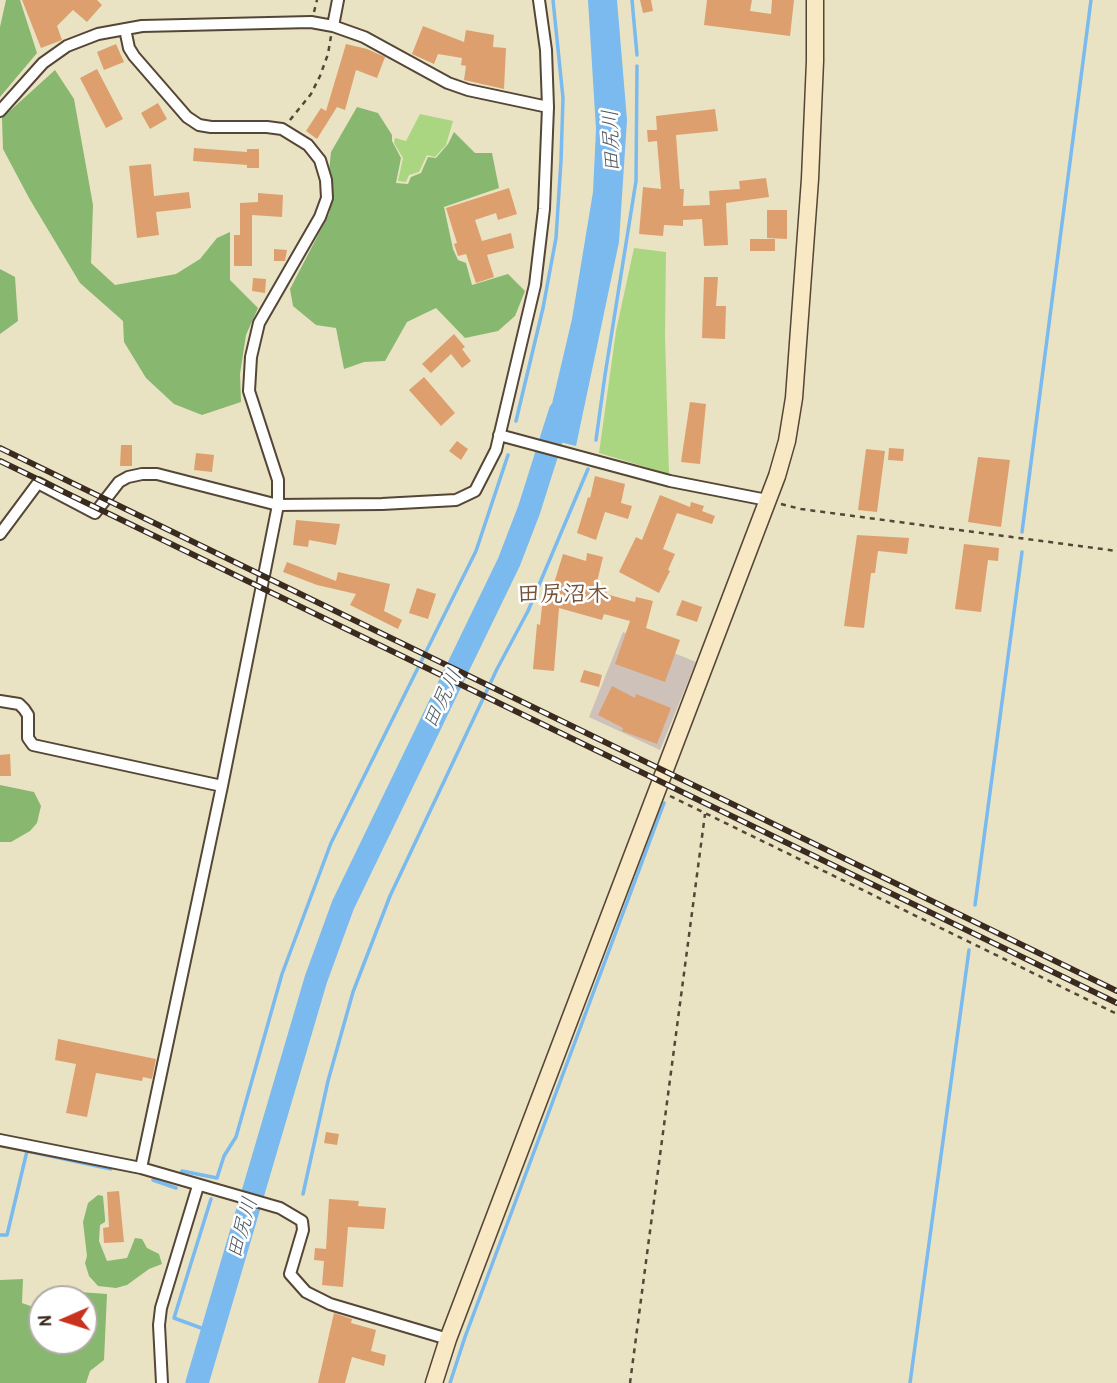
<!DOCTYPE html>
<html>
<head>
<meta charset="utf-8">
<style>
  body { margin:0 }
  #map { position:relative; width:1117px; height:1383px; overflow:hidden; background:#e9e3c3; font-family:"Patrick Hand",sans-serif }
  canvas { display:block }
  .north { position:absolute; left:28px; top:1285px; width:70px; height:70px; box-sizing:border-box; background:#fff; border:2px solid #b1aaa5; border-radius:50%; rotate:267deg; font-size:19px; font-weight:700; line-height:28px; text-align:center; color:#3b2a1e }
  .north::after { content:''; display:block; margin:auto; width:24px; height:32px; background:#c8321e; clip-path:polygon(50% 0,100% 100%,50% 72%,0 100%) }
</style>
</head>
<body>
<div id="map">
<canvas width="1117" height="1383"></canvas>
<div class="north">N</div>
</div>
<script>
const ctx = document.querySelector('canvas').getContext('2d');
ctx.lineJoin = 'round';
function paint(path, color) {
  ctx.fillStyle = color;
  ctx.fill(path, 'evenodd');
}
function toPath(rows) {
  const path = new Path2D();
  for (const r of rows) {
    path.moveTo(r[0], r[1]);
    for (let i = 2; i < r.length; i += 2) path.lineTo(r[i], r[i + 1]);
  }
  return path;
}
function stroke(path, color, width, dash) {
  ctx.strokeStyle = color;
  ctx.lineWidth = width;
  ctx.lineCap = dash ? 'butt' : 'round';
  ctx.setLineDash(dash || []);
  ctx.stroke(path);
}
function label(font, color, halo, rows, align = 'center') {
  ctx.font = font + ' "Patrick Hand","Klee One",sans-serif';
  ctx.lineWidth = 5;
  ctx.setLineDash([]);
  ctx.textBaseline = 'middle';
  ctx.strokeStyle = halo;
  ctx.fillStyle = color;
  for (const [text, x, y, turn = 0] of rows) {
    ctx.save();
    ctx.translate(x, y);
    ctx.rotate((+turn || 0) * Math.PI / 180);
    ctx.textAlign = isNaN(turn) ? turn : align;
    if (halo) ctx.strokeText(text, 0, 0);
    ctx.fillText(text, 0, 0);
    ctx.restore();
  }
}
paint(toPath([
  [623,632,696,662,660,750,589,717]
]), '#cec1ba');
paint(toPath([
  [420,114,453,121,446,145,435,157,427,155,419,172,409,175,406,182,398,181,403,158,394,143,395,138,406,141],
  [634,248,666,252,665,336,669,474,599,453,616,331]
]), '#abd681');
paint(toPath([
  [6,0,20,0,37,53,0,97,0,27],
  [55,70,74,99,93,205,91,263,115,285,176,274,200,259,217,238,230,232,230,280,258,308,246,335,240,374,241,402,202,415,174,404,146,378,124,342,123,321,80,283,29,198,3,149,2,118],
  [357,107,378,113,392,135,392,141,401,158,396,183,408,184,411,177,421,173,428,157,436,158,448,144,454,132,475,153,492,153,499,188,444,207,453,249,458,260,466,263,472,285,508,274,525,291,515,316,498,331,465,338,436,308,407,322,385,361,364,362,344,369,336,328,316,325,293,306,290,289,329,214,332,200,329,172,331,152],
  [0,269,15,277,18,321,0,334],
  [0,785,34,792,41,806,37,823,30,831,11,842,0,842],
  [98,1195,103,1196,105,1218,105,1222,100,1225,99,1241,107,1261,127,1258,135,1238,142,1239,147,1248,159,1254,162,1264,149,1269,127,1285,116,1288,98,1286,89,1276,85,1263,87,1256,83,1222,88,1203],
  [23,1279,22,1303,36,1308,42,1305,42,1341,84,1341,84,1299,54,1299,79,1292,107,1294,104,1360,90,1371,86,1383,0,1383,0,1280]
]), '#88b76f');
paint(toPath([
  [588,0,617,0,627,120,619,242,576,446,544,438,572,319,593,192,596,129]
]), '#7abaee');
stroke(toPath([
  [632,0,637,55],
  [516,421,543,308,556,238,561,161,563,98,553,0],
  [596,440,605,375,636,181,637,66],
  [1022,532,1091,0],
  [975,905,1022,552],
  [180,1175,182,1171,217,1178,224,1156,236,1137,282,974,331,843,476,551,508,455],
  [153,1180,176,1188],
  [303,1194,328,1081,353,992,390,896,497,669,528,611,588,469],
  [211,1199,174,1318,212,1332],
  [0,1235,7,1235,27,1151,111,1169],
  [450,1383,465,1337,664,803],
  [910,1383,969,950]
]), '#7abaee', 3.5);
stroke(toPath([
  [197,1383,316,979,343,905,509,562,529,510,560,412]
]), '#7abaee', 23);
paint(toPath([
  [22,0,97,0,102,5,87,22,73,10,57,26,62,40,41,48],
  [640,0,651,0,653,11,643,13],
  [707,0,752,0,750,11,771,14,772,0,794,0,790,36,704,25],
  [423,26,464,42,466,30,494,35,493,47,506,48,504,89,464,80,466,66,461,65,462,58,438,54,434,64,412,54],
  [116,44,124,62,104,70,97,52],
  [346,44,367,49,385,57,377,78,356,70,345,110,337,107,317,139,306,131,321,108,326,111],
  [97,69,123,119,106,128,80,78],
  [158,103,167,119,150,129,141,113],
  [715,109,718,131,676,135,680,189,684,189,683,206,710,205,709,191,740,189,739,181,766,178,769,197,726,203,728,245,704,246,702,219,683,220,683,226,664,225,663,236,639,234,643,187,661,189,657,141,648,142,647,130,657,130,656,116],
  [194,148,247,152,247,149,259,149,259,168,247,168,247,165,193,161],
  [151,164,154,196,189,192,191,208,156,212,159,235,137,238,129,166],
  [509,188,517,214,498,220,496,213,475,220,482,241,511,233,514,248,487,255,494,277,476,283,466,254,458,256,454,244,457,243,446,208],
  [258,193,283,195,282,217,252,215,252,266,234,266,234,235,240,235,240,203,258,202],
  [767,210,787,210,787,239,767,238],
  [750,239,775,239,775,251,750,251],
  [274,249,287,250,285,261,274,261],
  [704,277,718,277,716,306,726,306,725,339,702,338],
  [253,278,266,279,265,293,252,291],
  [454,334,465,347,462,349,471,361,462,368,451,354,431,373,422,364],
  [424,377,455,413,441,426,409,390],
  [690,402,706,404,700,464,681,462],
  [457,441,468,449,461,460,449,451],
  [121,445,132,445,132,466,120,466],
  [889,448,904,449,903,461,888,460],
  [866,449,885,451,877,512,858,510],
  [196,453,214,455,212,472,194,470],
  [978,457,1010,460,1001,527,968,522],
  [595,476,625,484,621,503,632,506,628,519,605,512,596,540,577,533,588,497,590,498],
  [660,495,690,507,691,502,704,506,702,511,715,516,712,524,677,513,663,549,675,554,668,570,670,571,659,593,619,572,636,537,642,540],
  [296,520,340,524,336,545,309,540,308,547,293,545],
  [857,535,909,538,907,554,878,551,875,573,871,573,864,628,844,626],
  [964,544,999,548,998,561,988,560,981,612,955,609],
  [587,553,603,557,596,586,608,589,606,594,635,602,636,597,653,601,646,628,680,640,665,682,615,664,630,621,604,614,602,620,559,608,554,671,533,669,537,624,540,625,542,606,547,606,563,554,586,561],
  [287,562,336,581,338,572,390,584,384,611,402,620,398,629,350,605,356,594,317,585,283,572],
  [417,588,436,594,428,619,409,613],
  [682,600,702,607,697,622,676,615],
  [584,670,602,675,599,687,580,682],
  [612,686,635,698,636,694,671,708,657,744,622,731,623,728,598,715],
  [10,754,11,776,0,776,0,755],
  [58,1039,156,1059,152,1079,143,1077,142,1081,96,1073,87,1117,66,1113,76,1064,55,1060],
  [326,1132,339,1134,337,1145,324,1143],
  [119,1191,124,1242,104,1243,103,1228,109,1227,107,1192],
  [329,1199,359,1201,358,1206,386,1208,384,1229,348,1227,343,1287,322,1285,324,1261,314,1260,315,1248,326,1249],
  [334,1313,352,1319,351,1323,376,1330,371,1351,386,1355,384,1366,352,1357,345,1383,318,1383]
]), '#de9f6e');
const street = toPath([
  [333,26,338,0],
  [125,29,129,48,134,56,187,117,199,125,211,127,267,127,282,129,308,145,320,160,326,180,327,198,320,217,259,323,251,357,249,391,278,480,278,505,222,786,141,1168],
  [0,111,43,63,67,46,98,34,142,26,311,22,333,26,364,37,448,83,468,90,548,107],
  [499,435,670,481,767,500],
  [0,534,38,483,95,513,119,482,128,477,142,474,157,474,278,505,382,504,456,500,475,491,496,450,535,285,544,209,548,107,546,50,539,0],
  [0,701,19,704,24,709,28,715,28,738,33,745,222,786],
  [0,1140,141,1168,280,1208,302,1221,303,1230,290,1274,306,1292,330,1304,448,1339],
  [162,1383,159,1325,161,1308,198,1186]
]);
const secondary = toPath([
  [434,1383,448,1339,777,476,787,441,794,398,810,179,815,61,815,0]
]);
stroke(street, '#554637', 14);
stroke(secondary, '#554637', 19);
stroke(toPath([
  [314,12,317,0],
  [290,120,311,94,320,76,328,54,331,36],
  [781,504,801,509,1117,551],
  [670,796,1117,1014],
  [630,1383,705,814]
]), '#554637', 2.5, [5, 5]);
stroke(street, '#fff', 10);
stroke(secondary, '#f8e8c3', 16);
const rail = toPath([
  [0,448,1117,991],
  [0,461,1117,1003]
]);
stroke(rail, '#3b2a1e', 6);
stroke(rail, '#fff', 3.5, [10]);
label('italic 21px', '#515c67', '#fff', [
  ["田尻川",612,141,-92],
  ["田尻川",443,699,-64],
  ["田尻川",243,1228,-74]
]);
label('bold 23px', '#74533a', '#fff', [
  ["田尻沼木",563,595]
]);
</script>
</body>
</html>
